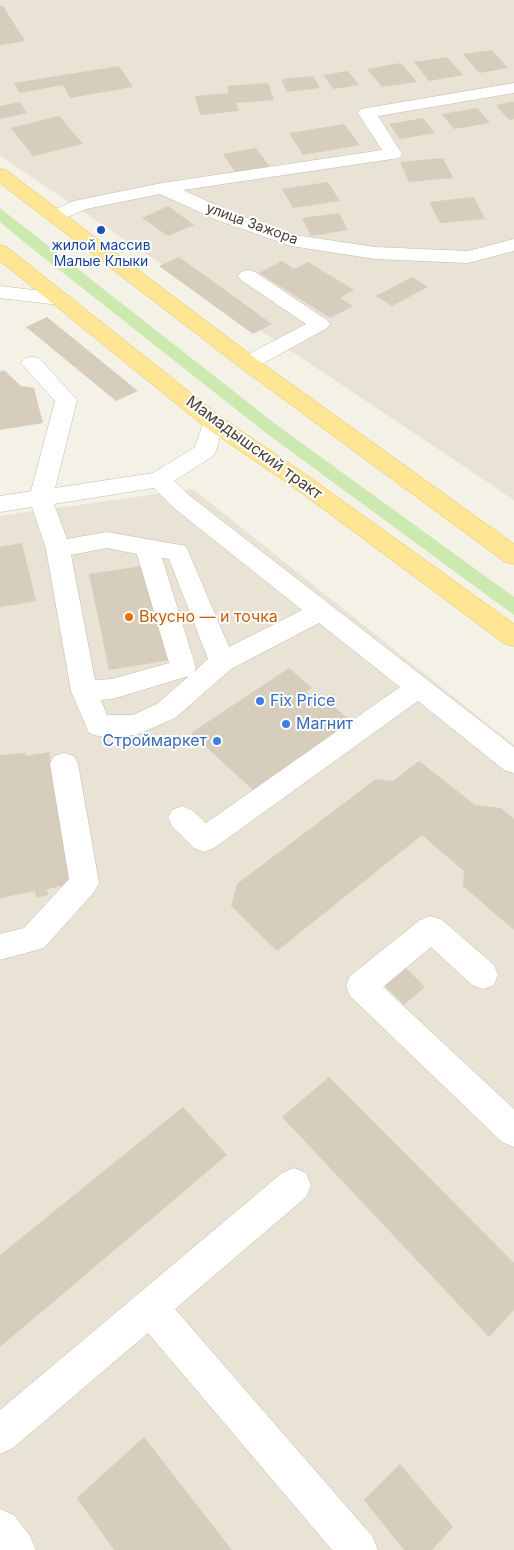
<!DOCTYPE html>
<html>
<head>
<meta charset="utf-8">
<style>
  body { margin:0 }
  canvas { display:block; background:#f4f1e7 }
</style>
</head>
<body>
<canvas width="514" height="1550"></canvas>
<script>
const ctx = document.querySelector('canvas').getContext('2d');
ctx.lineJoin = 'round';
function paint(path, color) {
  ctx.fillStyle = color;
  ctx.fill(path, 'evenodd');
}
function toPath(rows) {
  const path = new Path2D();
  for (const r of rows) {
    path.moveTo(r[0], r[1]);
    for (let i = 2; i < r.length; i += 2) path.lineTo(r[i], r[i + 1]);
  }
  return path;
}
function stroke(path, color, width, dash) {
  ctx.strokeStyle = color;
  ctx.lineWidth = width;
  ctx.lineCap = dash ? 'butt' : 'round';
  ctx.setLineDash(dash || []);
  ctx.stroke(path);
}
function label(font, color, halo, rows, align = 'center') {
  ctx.font = font + ' Inter,sans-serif';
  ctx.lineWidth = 4;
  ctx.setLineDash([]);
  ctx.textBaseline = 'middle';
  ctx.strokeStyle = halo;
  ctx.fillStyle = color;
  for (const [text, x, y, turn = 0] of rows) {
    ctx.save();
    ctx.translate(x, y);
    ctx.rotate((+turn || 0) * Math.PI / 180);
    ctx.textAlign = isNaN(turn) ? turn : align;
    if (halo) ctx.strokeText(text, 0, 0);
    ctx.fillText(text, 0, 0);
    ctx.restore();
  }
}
paint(toPath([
  [0,0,514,0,514,500,0,156],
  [193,489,514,745,514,1550,0,1550,0,516]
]), '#e8e3d5');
paint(toPath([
  [0,208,278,426,514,597,514,615,266,433,24,242,0,222]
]), '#cce9af');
paint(toPath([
  [0,6,3,6,25,41,0,45],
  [492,50,508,68,479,73,463,54],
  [447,57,463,75,429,81,414,62],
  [401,63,417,82,382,87,367,69],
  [119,66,133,87,70,98,63,85,19,93,14,83],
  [348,71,359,85,333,89,323,75],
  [313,76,320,88,287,92,281,79],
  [268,83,274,100,236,103,239,111,200,115,195,96,229,93,227,86],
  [20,102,27,113,0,119,0,106],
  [512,102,514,102,514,119,509,120,496,105],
  [477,108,490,123,454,129,442,114],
  [59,116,83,144,33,156,11,128],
  [423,118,435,133,400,139,389,124],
  [344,124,360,145,303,155,289,133],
  [256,148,269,166,235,172,223,154],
  [443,158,453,178,409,182,400,162],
  [328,182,340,201,293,208,282,189],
  [474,197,485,219,440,223,429,202],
  [168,206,194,225,168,236,142,218],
  [339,213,348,230,311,236,302,218],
  [179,257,272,324,253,334,159,266],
  [282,261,294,269,308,262,354,290,340,298,353,306,330,318,259,273],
  [412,277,428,287,392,306,376,296],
  [47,317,138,391,116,401,26,327],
  [4,370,21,386,34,388,43,423,0,430,0,372],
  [22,543,36,601,0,607,0,547],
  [148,565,171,660,109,670,89,574],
  [289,668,312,688,306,692,323,706,329,702,352,722,254,791,191,733],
  [49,752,71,884,47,889,48,895,36,898,35,891,0,898,0,755,25,753,26,756],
  [419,761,475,805,501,808,514,819,514,930,463,886,464,871,422,835,277,951,231,906,237,884,376,779,393,781],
  [404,966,425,987,404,1005,382,983],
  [329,1077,514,1263,514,1310,489,1337,282,1117],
  [183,1107,227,1155,0,1347,0,1255],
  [144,1437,196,1504,232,1550,114,1550,77,1498],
  [400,1464,453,1527,432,1550,404,1550,364,1500]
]), '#d6cdbc');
const minor = toPath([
  [514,83,514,93,378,116,402,154,399,158,183,190,231,212,295,235,375,247,468,251,514,239,514,251,468,263,375,259,291,246,217,220,160,194,86,209,56,222,49,220,47,216,49,212,74,201,162,183,382,150,358,113,361,109,514,83],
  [248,270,255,272,327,320,330,324,327,328,255,368,248,369,241,368,237,363,241,358,306,324,241,280,238,276,241,272,248,270],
  [0,286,59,293,66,295,69,299,66,303,59,305,0,298,0,286],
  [32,357,39,358,77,400,55,488,153,473,195,447,205,417,213,415,221,417,224,422,216,451,213,456,174,481,190,496,514,747,514,773,504,770,418,701,214,848,204,852,194,848,172,826,168,818,172,810,182,806,192,810,206,823,400,687,319,623,231,669,175,718,136,735,98,736,89,733,71,691,46,549,32,507,0,512,0,496,31,491,55,401,21,363,25,358,32,357],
  [154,488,174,508,302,610,229,647,186,546,107,532,67,539,54,504,154,488],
  [107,548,137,554,169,663,112,679,95,680,71,555,107,548],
  [162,558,169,559,208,659,194,672,196,668,162,558],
  [189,676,157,704,133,715,107,715,101,700,112,699,189,676],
  [64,753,74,756,78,764,99,883,94,892,44,948,0,960,0,934,24,928,69,879,50,764,54,756,64,753],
  [431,916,442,920,494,965,498,975,494,985,483,989,472,985,431,947,383,987,514,1109,514,1147,502,1142,350,996,346,986,350,976,420,920,431,916],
  [294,1168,306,1173,311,1185,306,1197,175,1309,372,1536,378,1550,332,1550,148,1333,13,1448,0,1454,0,1410,282,1173,294,1168],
  [0,1509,14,1515,30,1536,36,1550,0,1550,0,1509]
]);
const major = toPath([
  [0,169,6,170,255,358,514,544,514,564,505,562,241,368,0,183,0,169],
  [0,245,7,247,221,417,315,481,514,624,514,646,505,644,299,491,205,427,0,261,0,245]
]);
stroke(minor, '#c2bcac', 1);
stroke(major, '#e6c463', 1);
paint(minor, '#fff');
paint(major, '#ffe695');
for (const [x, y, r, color] of [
  [101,230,5,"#1a4fb4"],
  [129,617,5,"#e8710a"],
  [260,701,5,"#3f7fe0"],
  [286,724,5,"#3f7fe0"],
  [217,741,5,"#3f7fe0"]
]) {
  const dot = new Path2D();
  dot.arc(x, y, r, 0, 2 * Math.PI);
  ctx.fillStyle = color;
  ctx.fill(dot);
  stroke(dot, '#fff', 2);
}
label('14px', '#474136', '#fff', [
  ["улица Зажора",252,224,20]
]);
label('14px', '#164399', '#fff', [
  ["жилой массив",101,246],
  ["Малые Клыки",101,262]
]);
label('16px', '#474136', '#fff', [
  ["Мамадышский тракт",254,448,36]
]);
label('16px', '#c56008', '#fff', [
  ["Вкусно — и точка",139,617]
], 'left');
label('16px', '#366cbe', '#fff', [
  ["Fix Price",270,701],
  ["Магнит",296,724],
  ["Строймаркет",207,741,"right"]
], 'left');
</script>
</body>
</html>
